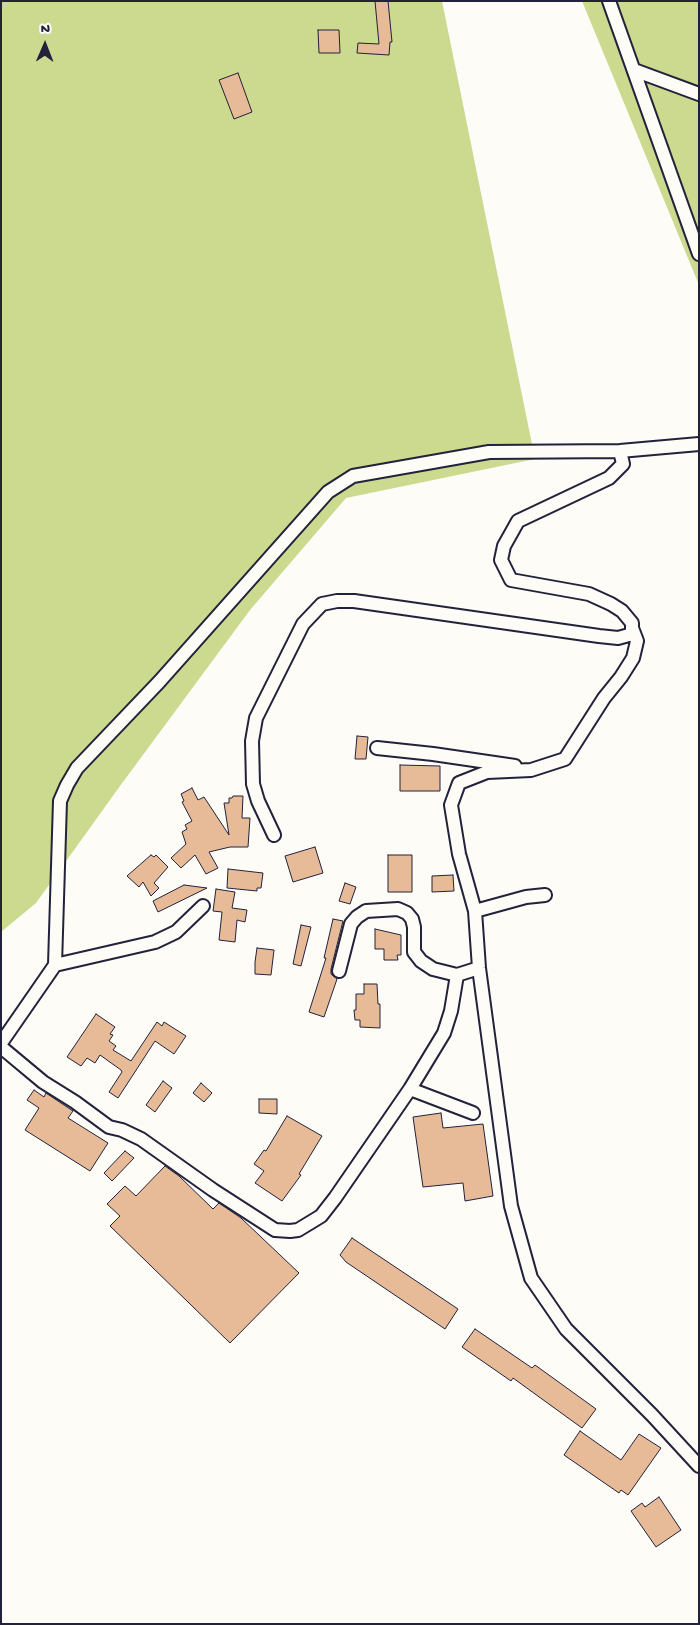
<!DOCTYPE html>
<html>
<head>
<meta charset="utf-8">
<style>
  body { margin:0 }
  #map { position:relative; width:700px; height:1625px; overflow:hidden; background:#fdfcf7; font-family:"Gochi Hand",sans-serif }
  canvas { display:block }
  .frame { position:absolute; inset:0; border:2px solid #22223b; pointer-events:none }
  .north { position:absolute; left:20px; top:20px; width:50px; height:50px; -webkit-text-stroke:4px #fdfcf7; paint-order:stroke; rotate:1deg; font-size:14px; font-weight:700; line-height:20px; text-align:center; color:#22223b }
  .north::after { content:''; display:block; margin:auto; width:18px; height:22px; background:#22223b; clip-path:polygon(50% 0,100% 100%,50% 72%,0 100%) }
</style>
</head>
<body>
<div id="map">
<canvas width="700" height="1625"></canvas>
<div class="frame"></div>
<div class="north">N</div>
</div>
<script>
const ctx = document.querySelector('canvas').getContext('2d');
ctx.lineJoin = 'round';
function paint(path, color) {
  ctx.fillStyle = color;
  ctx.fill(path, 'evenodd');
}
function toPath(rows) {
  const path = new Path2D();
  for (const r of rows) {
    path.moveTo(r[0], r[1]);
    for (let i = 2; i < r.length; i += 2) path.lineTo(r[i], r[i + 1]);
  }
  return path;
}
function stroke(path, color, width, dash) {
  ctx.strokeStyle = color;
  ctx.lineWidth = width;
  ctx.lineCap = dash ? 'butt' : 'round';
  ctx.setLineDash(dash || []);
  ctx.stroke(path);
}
paint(toPath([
  [1,1,442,1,535,459,346,498,250,610,120,786,36,903,1,932],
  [582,1,699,1,699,285]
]), '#cbda8e');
const building = toPath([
  [375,1,388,1,392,42,390,42,389,55,357,53,358,43,379,44,375,1],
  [318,30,339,30,340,53,319,53,318,30],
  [238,73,252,112,234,119,219,80,238,73],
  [357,736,368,737,366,759,355,759,357,736],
  [400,765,440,766,440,791,400,791,400,765],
  [192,788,198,800,204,797,229,835,224,803,229,803,229,798,232,798,233,796,243,796,242,818,250,818,248,847,230,847,209,852,218,868,206,874,195,855,181,868,171,858,186,844,182,832,187,829,185,825,192,821,182,802,184,801,181,794,192,788],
  [315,847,323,873,293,882,285,856,315,847],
  [151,855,154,857,156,855,168,867,154,883,159,888,151,896,143,882,139,887,127,876,151,855],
  [388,855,412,855,412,892,388,892,388,855],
  [228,869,263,873,261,888,257,888,257,891,227,888,228,869],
  [453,875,454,891,432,892,432,876,453,875],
  [345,883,356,887,350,904,339,901,345,883],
  [184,885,207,888,158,912,153,901,184,885],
  [216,889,235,892,232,908,247,910,245,922,237,920,235,942,219,940,222,912,213,911,216,889],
  [333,919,343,921,331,969,331,974,337,979,324,1017,309,1012,326,958,324,958,333,919],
  [301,925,311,927,301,966,293,964,301,925],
  [375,929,401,935,401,955,397,955,398,960,384,960,384,949,375,949,375,929],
  [257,948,274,950,271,975,255,974,255,962,257,948],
  [364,984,377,984,378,1004,380,1004,380,1028,360,1027,360,1020,355,1020,354,1010,356,1010,356,994,364,994,364,984],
  [96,1014,115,1027,110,1034,113,1035,109,1041,116,1046,113,1050,131,1061,157,1022,162,1026,164,1022,186,1036,174,1054,155,1041,118,1098,109,1092,122,1072,121,1070,100,1055,95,1063,87,1058,81,1066,67,1057,96,1014],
  [163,1081,172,1088,155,1112,146,1105,163,1081],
  [201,1083,212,1093,204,1102,193,1093,201,1083],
  [34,1090,44,1097,46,1093,73,1111,68,1118,108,1143,90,1171,25,1130,39,1108,27,1100,34,1090],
  [259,1099,277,1099,277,1114,259,1113,259,1099],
  [441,1113,443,1128,483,1124,493,1196,465,1201,463,1183,423,1187,413,1117,441,1113],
  [287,1116,322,1136,299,1174,301,1175,282,1201,255,1183,264,1171,254,1164,264,1150,266,1151,287,1116],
  [125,1151,134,1158,112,1181,104,1173,125,1151],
  [165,1166,179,1176,213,1209,219,1203,241,1218,299,1273,230,1343,110,1226,120,1216,107,1204,125,1186,136,1196,165,1166],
  [352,1238,458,1309,445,1329,346,1262,340,1255,352,1238],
  [475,1329,532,1368,535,1365,596,1409,582,1428,513,1378,511,1381,462,1347,475,1329],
  [580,1431,621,1460,639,1434,661,1448,628,1495,621,1490,619,1493,564,1455,580,1431],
  [659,1497,681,1530,656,1547,631,1511,642,1503,645,1507,659,1497]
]);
paint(building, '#e7bb97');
stroke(building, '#22223b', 1);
const minor = toPath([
  [609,1,699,254],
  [634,70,699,94],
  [632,628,637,641,633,658,621,677,604,698,565,759,531,770,487,772,459,783,451,805,459,854,475,911,479,968,511,1206,531,1278,566,1329,652,1415,699,1466],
  [377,748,433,754,515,766],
  [274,835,258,801,253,784,252,741,256,718,303,624,322,604,337,601,354,601,599,636,618,638,629,635,632,631,632,623,622,611,611,604,589,594,511,580,501,560,504,546,518,521,609,478,623,464,620,451],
  [475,911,526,897,545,895],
  [55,965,155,942,176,932,203,906],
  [339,971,351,924,357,917,366,911,398,909,407,913,412,919,414,927,414,952,421,961,433,969,457,975,479,968],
  [1,1043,55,965,60,801,67,785,77,768,159,682,328,492,353,476,489,452,620,451,699,444],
  [1,1047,43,1082,75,1102,109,1127,122,1130,141,1139,213,1190,275,1230,290,1231,298,1230,321,1216,335,1198,410,1089,444,1033,451,1011,457,975],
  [410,1089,473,1113]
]);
stroke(minor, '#22223b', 16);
stroke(minor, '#fdfcf7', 12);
</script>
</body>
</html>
